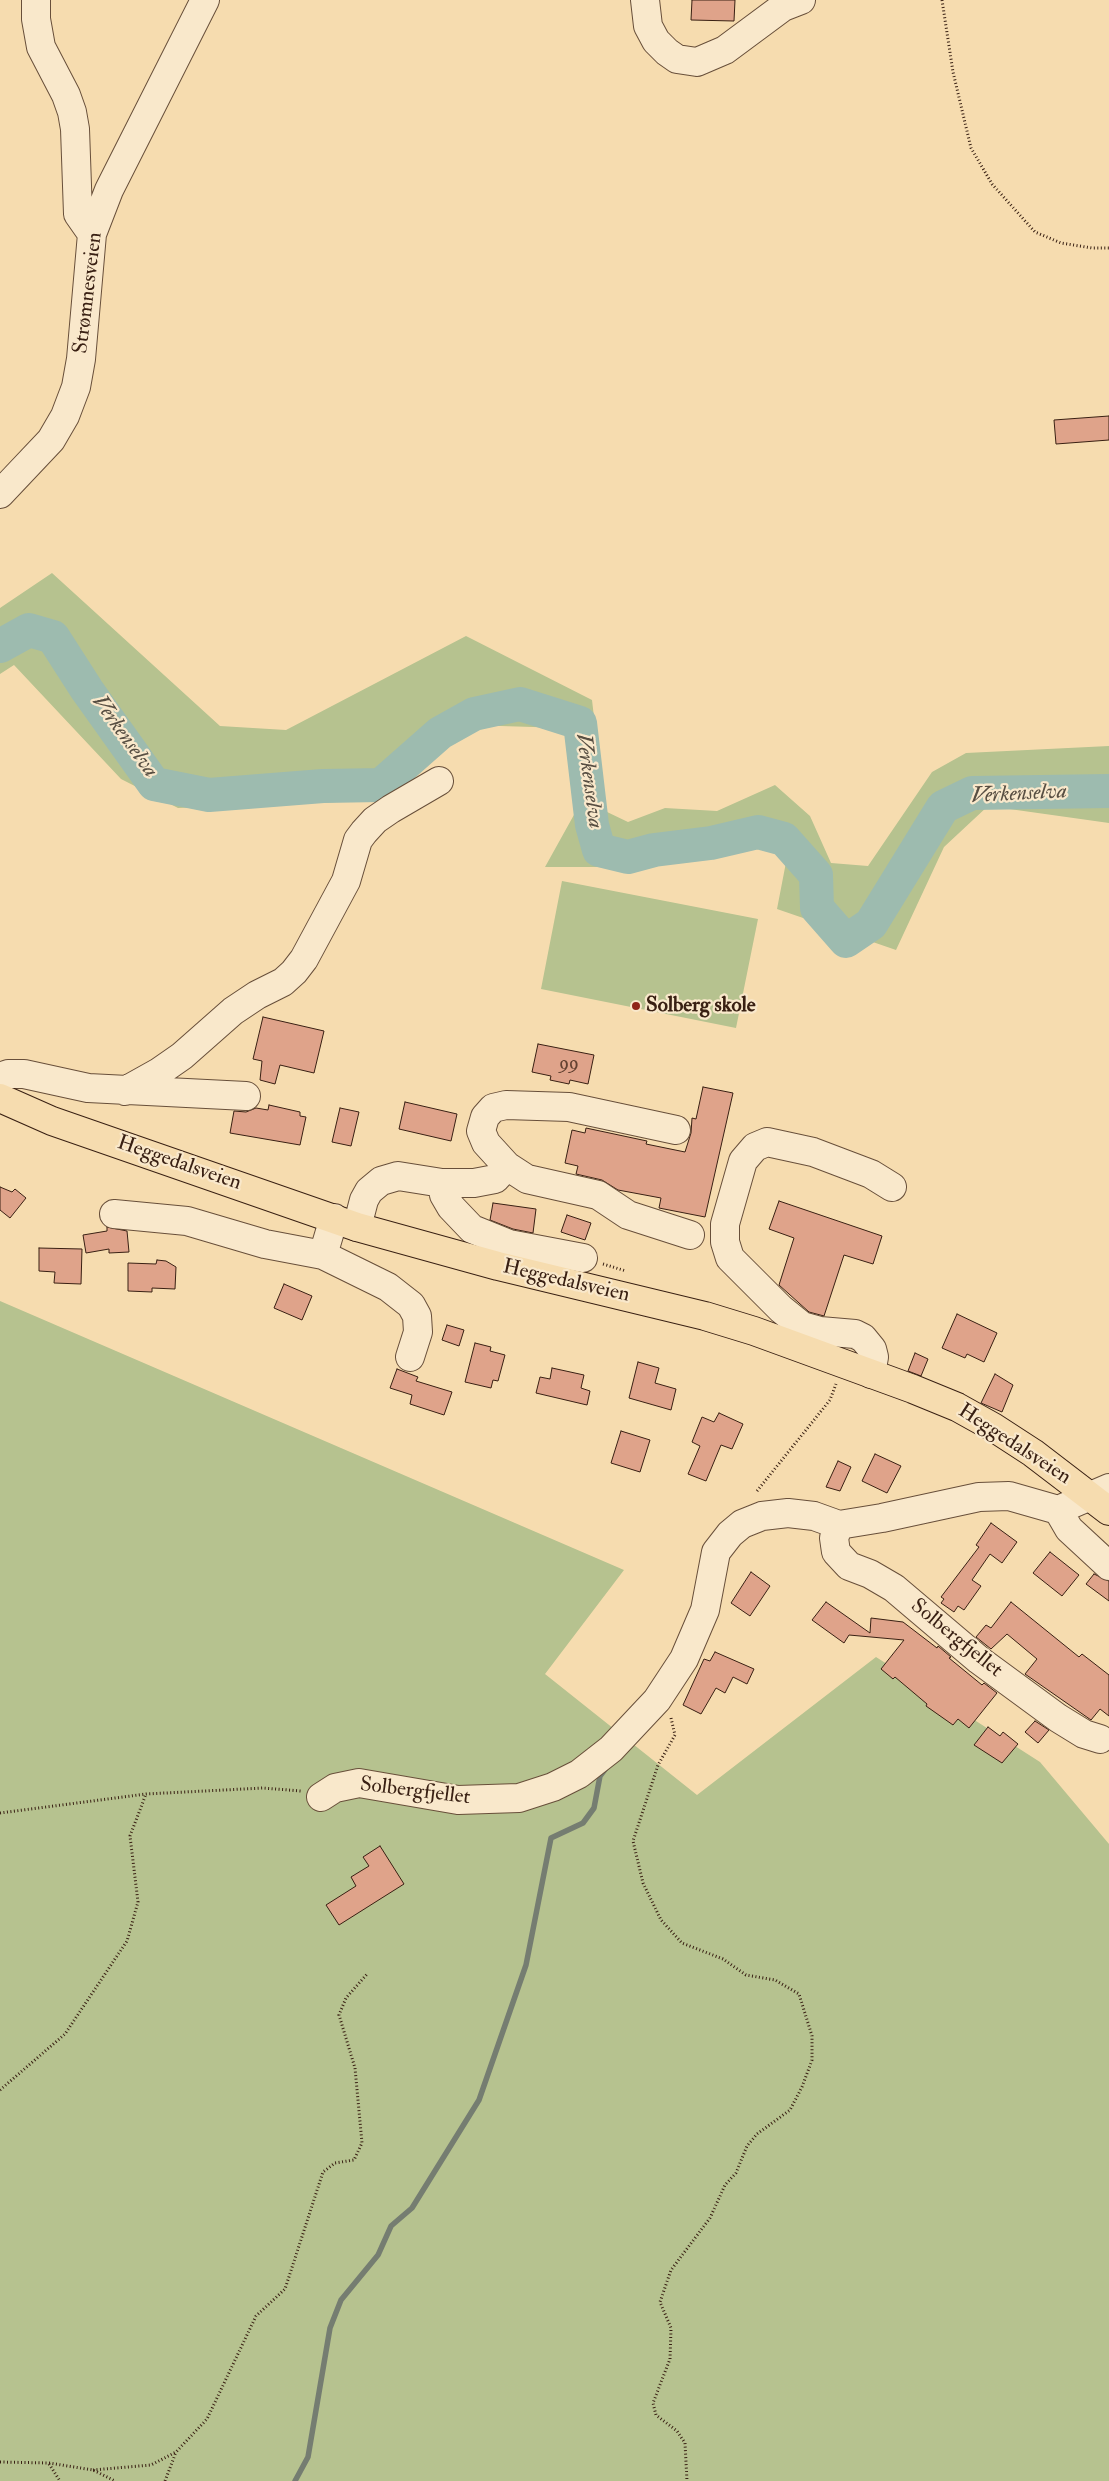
<!DOCTYPE html>
<html>
<head>
<meta charset="utf-8">
<style>
  body { margin:0 }
  canvas { display:block; background:#f6dcaf }
</style>
</head>
<body>
<canvas width="1109" height="2481"></canvas>
<script>
const ctx = document.querySelector('canvas').getContext('2d');
ctx.lineJoin = 'round';
function paint(path, color) {
  ctx.fillStyle = color;
  ctx.fill(path, 'evenodd');
}
function toPath(rows) {
  const path = new Path2D();
  for (const r of rows) {
    path.moveTo(r[0], r[1]);
    for (let i = 2; i < r.length; i += 2) path.lineTo(r[i], r[i + 1]);
  }
  return path;
}
function stroke(path, color, width, dash) {
  ctx.strokeStyle = color;
  ctx.lineWidth = width;
  ctx.lineCap = dash ? 'butt' : 'round';
  ctx.setLineDash(dash || []);
  ctx.stroke(path);
}
function label(font, color, halo, rows, align = 'center') {
  ctx.font = font + ' "IM FELL Double Pica",serif';
  ctx.lineWidth = 4.5;
  ctx.setLineDash([]);
  ctx.textBaseline = 'middle';
  ctx.strokeStyle = halo;
  ctx.fillStyle = color;
  for (const [text, x, y, turn = 0] of rows) {
    ctx.save();
    ctx.translate(x, y);
    ctx.rotate((+turn || 0) * Math.PI / 180);
    ctx.textAlign = isNaN(turn) ? turn : align;
    if (halo) ctx.strokeText(text, 0, 0);
    ctx.fillText(text, 0, 0);
    ctx.restore();
  }
}
paint(toPath([
  [52,573,220,726,286,730,466,636,592,700,605,811,628,822,665,808,717,811,775,785,810,816,831,863,868,866,932,772,966,753,1109,746,1109,823,988,806,944,847,896,950,777,909,788,852,755,827,716,846,641,867,545,867,580,804,566,728,467,725,393,800,178,808,121,779,14,665,0,674,0,608],
  [562,881,758,919,736,1028,541,989],
  [0,1301,624,1570,545,1674,697,1795,876,1657,1040,1762,1109,1844,1109,2481,0,2481]
]), '#b6c28f');
stroke(toPath([
  [295,2481,308,2457,330,2328,341,2300,378,2255,391,2226,412,2208,479,2100,526,1965,551,1838,583,1823,594,1808,600,1776,606,1768]
]), '#757d71', 5.5);
stroke(toPath([
  [0,646,29,630,53,637,87,690,154,784,209,795,323,786,381,785,440,733,474,714,520,704,580,723,592,825,599,850,628,857,654,850,711,843,758,832,784,839,816,875,817,908,846,941,871,924,943,807,972,793,1109,791]
]), '#9dbbaf', 34);
const building = toPath([
  [692,0,735,0,734,21,691,20,692,0],
  [1109,416,1109,440,1056,444,1054,420,1109,416],
  [263,1017,324,1031,314,1073,280,1065,275,1084,260,1080,262,1061,253,1059,263,1017],
  [538,1044,594,1055,588,1084,570,1080,569,1084,550,1080,551,1076,532,1072,538,1044],
  [703,1087,733,1093,705,1217,659,1208,661,1198,618,1190,602,1180,576,1174,578,1166,565,1163,572,1130,585,1133,586,1128,647,1141,646,1144,685,1152,691,1133,692,1118,696,1119,703,1087],
  [405,1102,457,1114,451,1141,399,1129,405,1102],
  [269,1105,300,1112,300,1116,306,1117,300,1145,230,1133,234,1111,246,1112,256,1108,268,1110,269,1105],
  [340,1108,359,1112,351,1146,332,1142,340,1108],
  [0,1187,12,1192,15,1189,26,1198,10,1218,0,1210,0,1187],
  [779,1201,882,1236,873,1264,844,1255,824,1316,809,1312,779,1285,794,1238,769,1229,779,1201],
  [493,1203,536,1209,533,1233,513,1229,490,1220,493,1203],
  [567,1215,591,1223,585,1240,561,1232,567,1215],
  [107,1227,127,1231,129,1252,109,1253,109,1249,86,1253,83,1235,107,1231,107,1227],
  [39,1248,82,1249,81,1284,54,1283,55,1272,39,1271,39,1248],
  [157,1260,166,1261,176,1267,175,1289,152,1288,152,1292,128,1291,128,1263,156,1264,157,1260],
  [284,1284,312,1296,302,1320,274,1308,284,1284],
  [957,1314,997,1333,984,1362,967,1354,965,1358,942,1348,957,1314],
  [447,1325,464,1330,459,1346,442,1340,447,1325],
  [475,1343,491,1347,490,1351,505,1355,498,1381,493,1380,491,1388,465,1382,475,1343],
  [915,1353,928,1359,921,1376,908,1371,915,1353],
  [638,1362,659,1368,655,1383,676,1389,671,1410,629,1398,638,1362],
  [552,1368,584,1375,581,1388,590,1391,587,1405,536,1393,540,1377,550,1379,552,1368],
  [397,1369,418,1377,416,1381,452,1392,444,1415,410,1404,412,1395,390,1388,397,1369],
  [995,1374,1013,1385,1002,1412,981,1403,995,1374],
  [719,1413,743,1424,732,1449,721,1445,706,1481,688,1474,700,1446,692,1442,702,1417,714,1422,719,1413],
  [621,1431,650,1440,640,1472,611,1463,621,1431],
  [875,1454,901,1466,887,1493,862,1481,875,1454],
  [838,1461,851,1467,840,1491,826,1487,838,1461],
  [991,1523,1017,1542,1002,1563,990,1554,972,1580,981,1586,964,1610,958,1606,954,1612,941,1603,944,1599,941,1597,979,1547,976,1545,991,1523],
  [1050,1552,1079,1575,1062,1596,1033,1573,1050,1552],
  [751,1572,770,1586,750,1616,731,1603,751,1572],
  [1094,1574,1109,1581,1109,1601,1086,1584,1094,1574],
  [826,1602,870,1633,871,1618,903,1622,937,1648,938,1646,951,1657,949,1658,982,1685,984,1683,997,1693,969,1728,958,1719,953,1725,926,1706,927,1704,895,1677,893,1679,881,1669,904,1640,849,1635,844,1643,812,1620,826,1602],
  [1011,1602,1079,1657,1082,1654,1109,1675,1109,1716,1100,1709,1091,1720,1025,1674,1037,1659,1007,1634,991,1649,976,1637,986,1625,991,1628,1011,1602],
  [715,1652,754,1669,747,1684,733,1677,725,1693,716,1688,701,1714,683,1705,704,1659,710,1661,715,1652],
  [1035,1721,1049,1730,1038,1743,1025,1732,1035,1721],
  [988,1727,1000,1736,1003,1732,1018,1744,1002,1763,974,1745,988,1727],
  [380,1846,404,1884,339,1925,326,1905,356,1886,351,1877,369,1866,363,1857,380,1846]
]);
paint(building, '#dfa38a');
stroke(building, '#392013', 1);
const minor = toPath([
  [36,0,36,19,41,47,66,95,72,112,75,129,78,214,92,234],
  [645,0,648,26,656,41,667,52,677,59,697,62,725,50,783,7,801,0],
  [0,494,51,440,65,416,76,387,81,359,92,234,109,190,205,0],
  [0,1077,8,1074,24,1074,88,1088,246,1096],
  [125,1091,159,1072,182,1056,233,1011,257,995,283,982,294,972,304,959,346,881,358,840,364,832,375,820,391,809,439,781],
  [676,1130,569,1107,506,1105,493,1108,485,1117,481,1131,486,1143,507,1166,527,1179,598,1195,628,1215,690,1235],
  [442,1183,444,1195,451,1207,472,1229,509,1244,583,1258],
  [114,1214,187,1221,265,1244,323,1255,334,1218],
  [357,1227,364,1200,369,1191,381,1181,398,1176,442,1183,474,1183,495,1179,507,1166],
  [323,1255,388,1287,411,1305,417,1316,418,1332,410,1357],
  [871,1374,874,1357,872,1349,863,1338,855,1334,820,1331,802,1326,781,1309,730,1258,725,1242,725,1224,743,1161,755,1147,767,1142,813,1152,871,1174,892,1187],
  [1058,1510,1069,1529,1109,1566],
  [1100,1739,1084,1734,1058,1718,979,1660,894,1588,870,1574,849,1566,836,1552,834,1538,839,1525,882,1518,979,1497,1009,1496,1058,1510,1109,1488],
  [321,1797,335,1788,359,1783,458,1800,519,1798,553,1787,579,1774,611,1749,657,1700,684,1659,705,1610,716,1552,730,1534,742,1524,762,1516,788,1513,814,1516,839,1525]
]);
const major = toPath([
  [0,1098,52,1121,357,1227,498,1266,705,1316,754,1331,913,1389,957,1407,993,1427,1033,1453,1109,1511]
]);
stroke(minor, '#684f3a', 30);
stroke(major, '#392013', 30);
stroke(toPath([
  [942,0,953,72,971,148,992,184,1035,232,1061,243,1092,248,1109,248],
  [603,1264,626,1271],
  [757,1491,830,1400,836,1384],
  [671,1718,675,1735,658,1765,633,1841,643,1883,661,1920,682,1943,723,1959,746,1975,775,1980,799,1994,812,2036,812,2060,802,2087,790,2110,757,2134,747,2146,736,2173,725,2185,710,2218,671,2270,660,2302,671,2328,670,2359,653,2403,656,2415,677,2431,685,2443,687,2481],
  [0,1813,146,1794,263,1788,301,1791],
  [0,2090,65,2034,127,1941,138,1902,130,1836,146,1794],
  [0,2462,49,2463,93,2470,115,2481],
  [49,2464,60,2481],
  [93,2470,151,2465,176,2452,207,2419,256,2316,285,2289,323,2172,335,2163,354,2160,362,2143,355,2068,339,2015,346,1998,368,1973],
  [165,2481,176,2452]
]), '#392013', 3, [1, 2.5]);
stroke(minor, '#f9e8cb', 28);
stroke(major, '#f6dcaf', 28);
for (const [x, y, r, color] of [
  [636,1006,5,"#8f2418"]
]) {
  const dot = new Path2D();
  dot.arc(x, y, r, 0, 2 * Math.PI);
  ctx.fillStyle = color;
  ctx.fill(dot);
  stroke(dot, '#f9e8cb', 2);
}
label('19px', '#624131', null, [
  ["99",569,1065]
]);
label('21px', '#392013', '#f9e8cb', [
  ["Strømnesveien",89,293,-83],
  ["Heggedalsveien",179,1164,19],
  ["Heggedalsveien",566,1282,13],
  ["Heggedalsveien",1014,1445,33],
  ["Solbergfjellet",956,1639,39],
  ["Solbergfjellet",415,1792,7]
]);
label('bold 21px', '#392013', '#f9e8cb', [
  ["Solberg skole",646,1006]
], 'left');
label('italic 22px', '#574e42', '#f9e8cb', [
  ["Verkenselva",124,737,54],
  ["Verkenselva",588,781,82],
  ["Verkenselva",1019,795,-3]
]);
</script>
</body>
</html>
